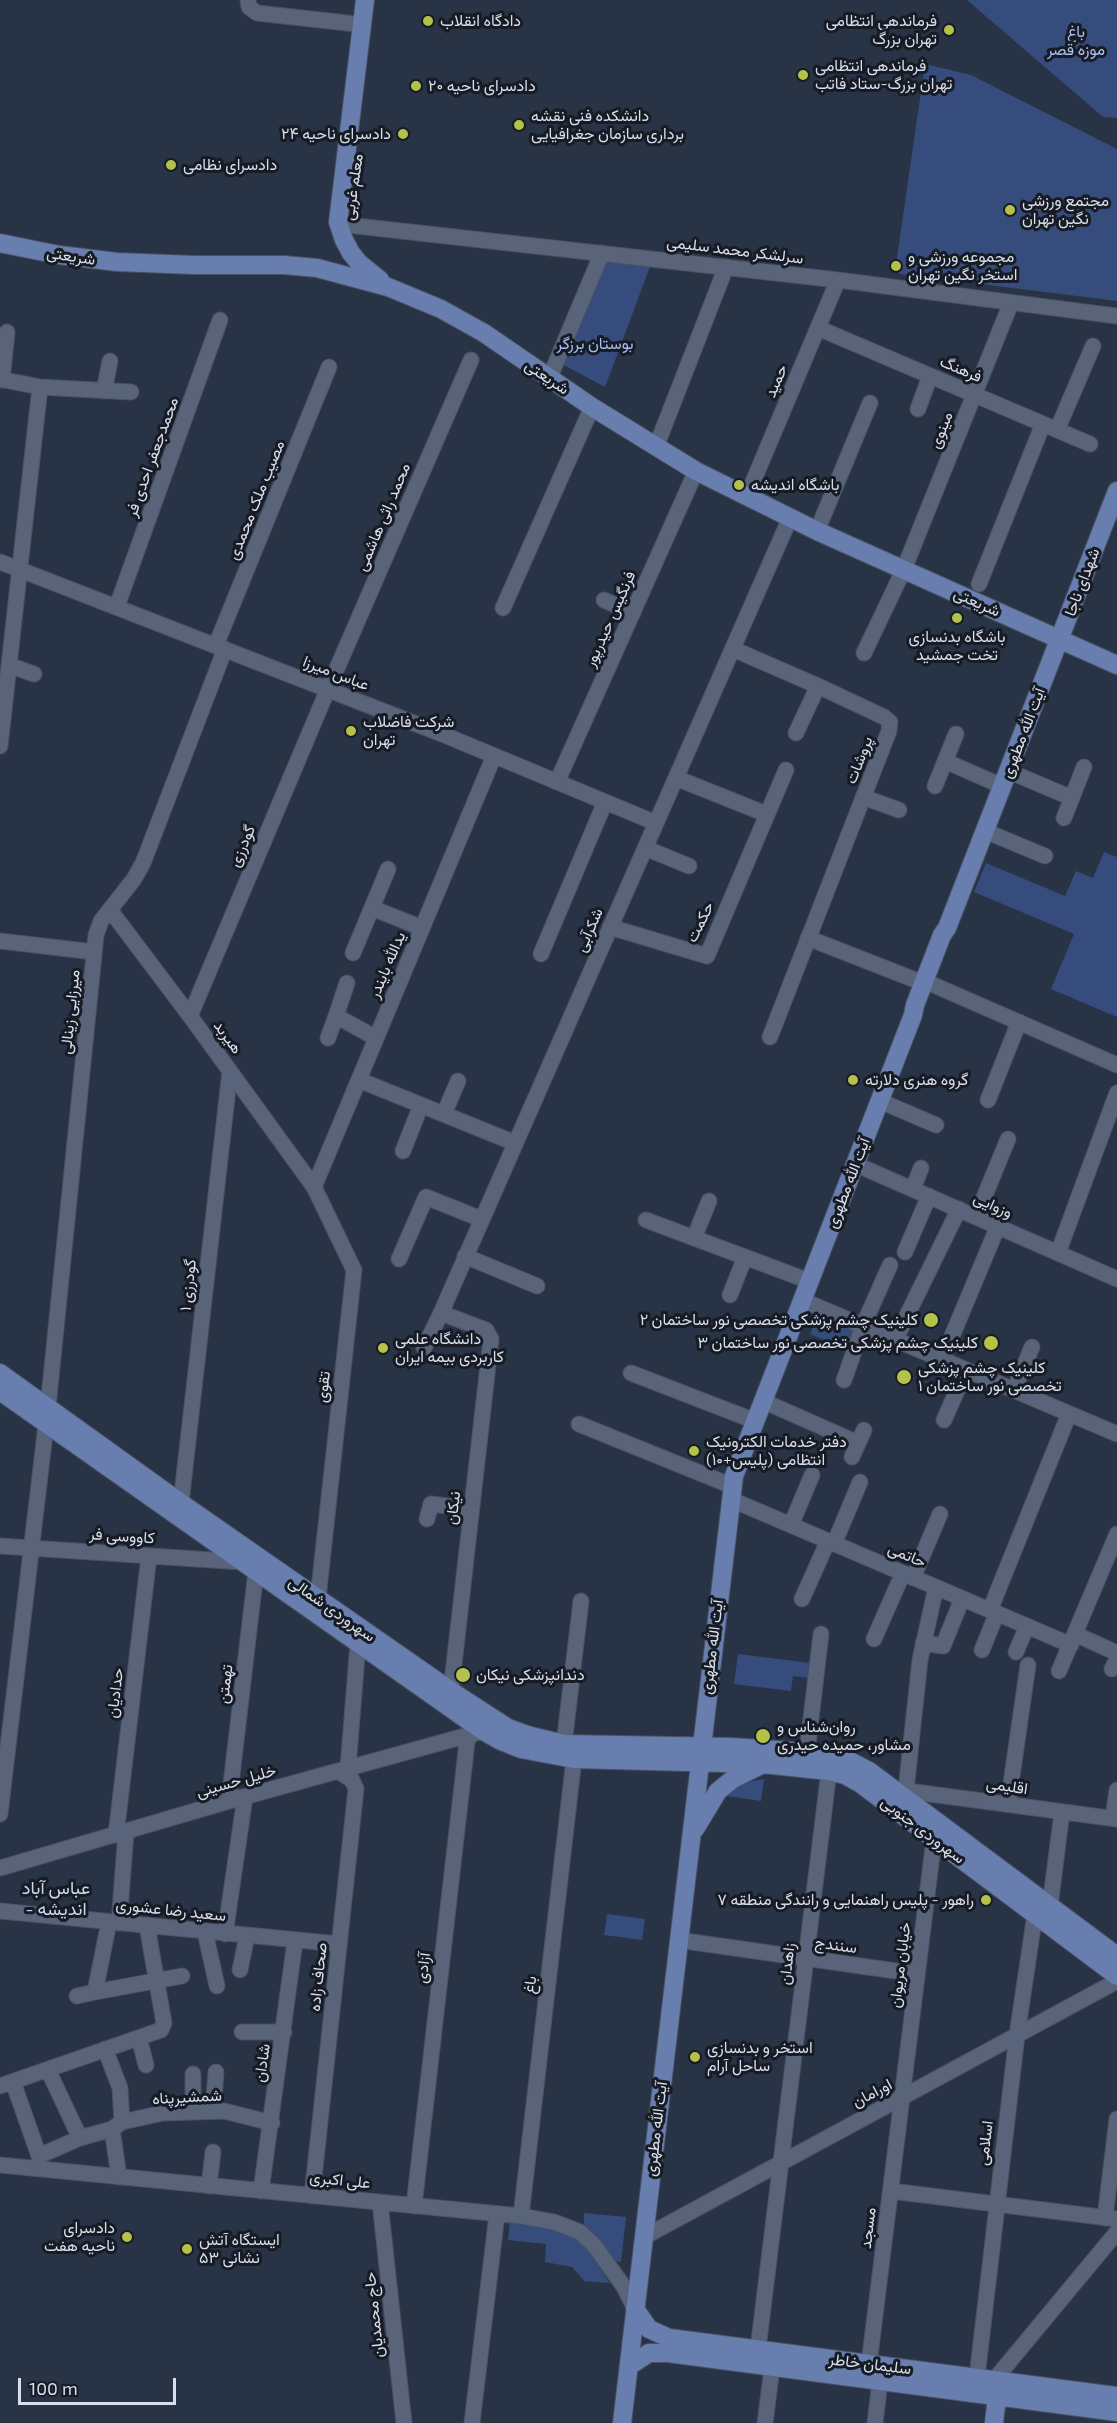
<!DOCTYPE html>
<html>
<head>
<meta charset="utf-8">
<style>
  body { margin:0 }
  #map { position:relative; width:1117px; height:2423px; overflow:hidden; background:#293346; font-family:"Exo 2",sans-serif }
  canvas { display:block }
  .scale { position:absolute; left:18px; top:2378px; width:158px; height:27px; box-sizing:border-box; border:3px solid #d8dfec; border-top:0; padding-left:8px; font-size:18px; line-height:21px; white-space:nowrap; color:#d8dfec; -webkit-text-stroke:4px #161b24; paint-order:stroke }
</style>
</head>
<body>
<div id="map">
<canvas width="1117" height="2423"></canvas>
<div class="scale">100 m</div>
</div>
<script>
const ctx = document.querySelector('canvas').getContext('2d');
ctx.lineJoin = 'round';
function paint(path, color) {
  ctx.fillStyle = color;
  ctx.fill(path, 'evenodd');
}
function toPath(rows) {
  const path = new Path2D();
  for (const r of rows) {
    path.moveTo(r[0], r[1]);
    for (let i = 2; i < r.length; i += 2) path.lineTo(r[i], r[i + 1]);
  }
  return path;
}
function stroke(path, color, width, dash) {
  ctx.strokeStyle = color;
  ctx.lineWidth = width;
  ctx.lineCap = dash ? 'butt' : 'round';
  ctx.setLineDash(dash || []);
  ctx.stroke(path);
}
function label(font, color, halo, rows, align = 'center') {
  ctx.font = font + ' "Exo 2",Vazirmatn,sans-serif';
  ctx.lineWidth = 6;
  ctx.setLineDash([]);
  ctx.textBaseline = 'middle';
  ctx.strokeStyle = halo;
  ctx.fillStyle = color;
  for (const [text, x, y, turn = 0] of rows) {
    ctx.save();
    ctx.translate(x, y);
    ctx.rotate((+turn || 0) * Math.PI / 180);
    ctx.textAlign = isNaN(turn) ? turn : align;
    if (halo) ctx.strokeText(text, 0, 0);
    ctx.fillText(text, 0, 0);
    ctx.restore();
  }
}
paint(toPath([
  [967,0,1117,0,1117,118,1103,117],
  [925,64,971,75,1117,149,1117,301,900,274,895,271],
  [602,259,651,264,605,387,560,363],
  [1104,852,1117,857,1117,1017,1051,989,1074,934,974,892,986,863,1065,896,1076,871,1093,878],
  [819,1314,861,1333,857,1343,844,1337,840,1347,810,1334],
  [738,1654,811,1663,809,1678,793,1676,791,1691,734,1684],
  [764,1779,761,1801,727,1796,741,1783],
  [607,1914,645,1919,642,1940,604,1935],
  [584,2213,626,2217,621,2262,614,2261,600,2240,584,2224],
  [510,2221,566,2230,585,2246,610,2283,584,2281,572,2267,545,2262,546,2244,508,2240]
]), '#364c7c');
const minor = toPath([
  [248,0,249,7,257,13,356,24],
  [348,225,838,280,1117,316],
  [818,328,1090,444],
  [0,379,40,387,131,392],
  [549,379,602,253],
  [2,380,7,332],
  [104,391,110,361],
  [918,409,930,376],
  [1057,430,1093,346],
  [656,447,726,267],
  [747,496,838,280],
  [817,531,870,403],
  [0,562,442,734,656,823],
  [979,584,1043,424],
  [604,600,633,613],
  [117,606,220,320],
  [503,608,592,407],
  [216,645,329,367],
  [733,649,818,686,884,717,890,722,889,731,770,1037],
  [864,653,904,569,1011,303],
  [9,665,34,674],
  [796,733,818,686],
  [0,746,40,387],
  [945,761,1002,786],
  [1008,771,1072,798],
  [676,778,766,814],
  [557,782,696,471],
  [935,786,956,734],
  [863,797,899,810],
  [1064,818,1084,767],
  [985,831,1045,856],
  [645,848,689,866],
  [372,908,422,928],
  [110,910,190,1016,314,1187,354,1270,318,1598],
  [610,927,707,956,786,770],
  [808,938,923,983],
  [0,941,94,952],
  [353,953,388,869],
  [541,954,605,802],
  [347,983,336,1016,376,1038],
  [929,983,1117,1065],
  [190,1016,328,689,471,360],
  [328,1038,336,1016],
  [359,1080,515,1143],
  [988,1100,1019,1022],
  [880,1101,936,1125],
  [444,1114,458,1081],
  [403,1151,421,1105],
  [855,1164,1117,1279],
  [314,1187,494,756],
  [913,1189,921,1168],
  [976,1217,1008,1139],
  [646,1220,809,1281],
  [694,1238,709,1201],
  [905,1252,929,1196],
  [1058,1253,1117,1093],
  [465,1256,537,1286],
  [399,1259,426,1197,481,1219],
  [730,1295,745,1257],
  [802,1300,1117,1434],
  [895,1340,959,1209],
  [424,1348,441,1313],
  [942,1360,998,1226],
  [631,1373,755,1421],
  [844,1380,863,1326,890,1265],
  [1014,1390,1032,1347],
  [763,1401,858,1443],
  [48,1407,96,935,101,921,134,879,143,863,225,649],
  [944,1420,966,1370],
  [579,1424,732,1486],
  [852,1457,864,1430],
  [730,1499,1071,1645],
  [181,1503,230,1071],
  [427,1519,431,1504,471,1509],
  [791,1525,812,1475],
  [834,1544,860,1482],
  [0,1546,242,1562],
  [913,1578,940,1514],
  [802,1599,828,1541],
  [990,1610,1069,1414],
  [1075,1634,1117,1653],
  [874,1639,903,1573],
  [923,1643,943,1646,962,1599],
  [982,1650,997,1613],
  [1016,1652,1027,1626],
  [1112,1669,1117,1659],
  [1059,1671,1117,1534],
  [451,1691,491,1339,486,1330,441,1313,790,518],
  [564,1744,581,1601],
  [807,1752,821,1634],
  [348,1768,358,1643],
  [893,1789,1117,1819],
  [906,1790,920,1660,936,1587],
  [229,1801,256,1571],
  [1008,1804,1028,1665],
  [0,1814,46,1425],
  [1113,1818,1117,1790],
  [116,1835,149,1556],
  [0,1868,229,1801,483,1731],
  [1050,1906,1062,1812],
  [0,1911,339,1944],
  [109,1922,95,1992,182,1976],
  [119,1923,126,1832],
  [205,1932,217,1986],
  [225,1934,245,1797],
  [678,1940,917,1974],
  [240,1970,247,1936],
  [77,1996,95,1992],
  [242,2032,284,2032],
  [139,2038,146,2065],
  [105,2049,120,2088,122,2122],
  [48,2070,80,2138],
  [193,2074,193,2112],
  [13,2082,39,2156,80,2138,112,2129,122,2122,163,2113,224,2111,272,2123],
  [0,2086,161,2030,164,2023,147,1926],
  [213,2111,216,2072],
  [112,2129,119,2177],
  [0,2165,521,2216,554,2222,580,2232,594,2245,624,2287,635,2309],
  [209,2186,213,2152],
  [261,2191,295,1941],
  [891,2191,1117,2219],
  [312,2196,356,1789,352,1780,338,1771],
  [380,2202,404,2423],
  [414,2206,467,1742,470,1735],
  [521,2216,574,1759],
  [1105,2218,1117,2119],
  [644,2237,1117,1981],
  [758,2349,829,1771],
  [869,2364,934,1839],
  [977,2377,1017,2035,1035,1914],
  [995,2379,1117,2232],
  [472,2423,497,2214],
  [765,2423,772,2368],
  [875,2423,880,2382]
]);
const major = toPath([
  [365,0,338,222,344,240,351,253,359,263,380,280],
  [0,243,59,255,117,262,194,265,284,265,317,268,388,287,441,309,484,333,592,407,696,471,817,531,1117,665],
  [0,1373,181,1503,451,1691,508,1728,527,1735,564,1744,731,1747,807,1752,833,1755,848,1760,869,1771,1117,1956],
  [0,1391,483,1731,501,1741,521,1749,574,1759,763,1764,829,1771,845,1775,861,1784,1117,1976],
  [695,1829,718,1791,733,1779,761,1765],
  [635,2309,649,2329,669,2338,1117,2396],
  [629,2366,649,2353,668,2353,1117,2412],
  [622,2423,734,1476,913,1015,915,1005,942,935,947,928,1117,491],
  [994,2423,997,2396,995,2384]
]);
stroke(minor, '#495162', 17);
stroke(major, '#495162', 20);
stroke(minor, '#59647a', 15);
stroke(major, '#677eaf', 18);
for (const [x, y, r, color] of [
  [428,21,6,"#b5c24a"],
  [949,30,6,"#b5c24a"],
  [803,75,6,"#b5c24a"],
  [416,86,6,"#b5c24a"],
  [519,125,6,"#b5c24a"],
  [403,134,6,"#b5c24a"],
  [171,165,6,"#b5c24a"],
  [1010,210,6,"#b5c24a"],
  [896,266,6,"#b5c24a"],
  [739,485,6,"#b5c24a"],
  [957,618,6,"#b5c24a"],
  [351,731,6,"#b5c24a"],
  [853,1080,6,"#b5c24a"],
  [931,1320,8,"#b5c24a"],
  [991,1343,8,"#b5c24a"],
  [383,1348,6,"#b5c24a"],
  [904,1377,8,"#b5c24a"],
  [694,1451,6,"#b5c24a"],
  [463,1675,8,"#b5c24a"],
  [763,1736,8,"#b5c24a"],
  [986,1900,6,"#b5c24a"],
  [695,2057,6,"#b5c24a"],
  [127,2237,6,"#b5c24a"],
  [187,2249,6,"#b5c24a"]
]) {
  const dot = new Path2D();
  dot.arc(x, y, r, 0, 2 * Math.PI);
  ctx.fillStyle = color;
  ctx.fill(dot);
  stroke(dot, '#161b24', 2);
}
label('16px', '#d8dfec', '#161b24', [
  ["دادگاه انقلاب",440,21],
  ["فرماندهی انتظامی",937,21,"right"],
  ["تهران بزرگ",937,39,"right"],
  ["فرماندهی انتظامی",815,66],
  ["تهران بزرگ-ستاد فاتب",815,84],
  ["دادسرای ناحیه ۲۰",428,86],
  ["دانشکده فنی نقشه",531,116],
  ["برداری سازمان جغرافیایی",531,134],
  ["دادسرای ناحیه ۲۴",391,134,"right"],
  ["دادسرای نظامی",183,165],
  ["مجتمع ورزشی",1022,201],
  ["نگین تهران",1022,219],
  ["مجموعه ورزشی و",908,257],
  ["استخر نگین تهران",908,275],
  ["باشگاه اندیشه",751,485],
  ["باشگاه بدنسازى",957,637,"center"],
  ["تخت جمشيد",957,655,"center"],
  ["شرکت فاضلاب",363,722],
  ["تهران",363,740],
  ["گروه هنری دلارته",865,1080],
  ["کلینیک چشم پزشکی تخصصی نور ساختمان ۲",918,1320,"right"],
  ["دانشگاه علمی",395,1339],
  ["کاربردی بیمه ایران",395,1357],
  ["کلینیک چشم پزشکی تخصصی نور ساختمان ۳",978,1343,"right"],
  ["کلینیک چشم پزشکی",918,1368],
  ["تخصصی نور ساختمان ۱",918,1386],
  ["دفتر خدمات الکترونیک",706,1442],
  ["انتظامی (پلیس+۱۰)",706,1460],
  ["دندانپزشکی نیکان",476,1675],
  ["روان‌شناس و",777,1727],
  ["مشاور، حمیده حیدری",777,1745],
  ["راهور - پلیس راهنمایی و رانندگی منطقه ۷",974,1900,"right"],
  ["استخر و بدنسازی",707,2048],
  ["ساحل آرام",707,2066],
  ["دادسرای",115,2228,"right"],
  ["ناحیه هفت",115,2246,"right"],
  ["ایستگاه آتش",199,2240],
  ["نشانی ۵۳",199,2258]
], 'left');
label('16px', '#a7bff1', '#161b24', [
  ["باغ",1076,32],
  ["موزه قصر",1076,50],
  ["بوستان برزگر",595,344]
]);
label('16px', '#d8dfec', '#161b24', [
  ["معلم غربی",353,187,-82],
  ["سرلشکر محمد سلیمی",735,250,7],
  ["شریعتی",71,256,9],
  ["فرهنگ",961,369,23],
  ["شریعتی",547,377,34],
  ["حمید",776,381,-67],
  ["مینوی",941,430,-68],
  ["محمدجعفر احدی فر",152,457,-70],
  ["مصیب ملک محمدی",256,500,-68],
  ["محمد راثی هاشمی",383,517,-67],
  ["شهدای ناجا",1082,582,-69],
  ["شریعتی",977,602,24],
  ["فرنگیس حیدرپور",610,619,-66],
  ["عباس میرزا",336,673,21],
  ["آیت الله مطهری",1023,733,-69],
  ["پروشات",859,760,-69],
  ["گودرزی",242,846,-67],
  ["حکمت",700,922,-64],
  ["شکرآبی",589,930,-66],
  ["یدالله بایندر",387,965,-67],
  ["میرزایی زینالی",70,1012,-84],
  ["هیربد",228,1037,54],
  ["آیت الله مطهری",848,1183,-69],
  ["وزوایی",993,1205,24],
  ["گودرزی ۱",188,1285,-84],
  ["تقوی",323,1387,-84],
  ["نیکان",453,1508,-83],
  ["کاووسی فر",122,1536,4],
  ["حاتمی",907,1555,23],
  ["سهروردی شمالی",332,1609,35],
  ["آیت الله مطهری",712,1647,-83],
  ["تهمتن",225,1684,-83],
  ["حدادیان",115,1693,-83],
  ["خلیل حسینی",236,1781,-16],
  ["اقلیمی",1007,1786,8],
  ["سهروردی جنوبی",923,1830,37],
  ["سعید رضا عشوری",171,1910,6],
  ["سنندج",836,1945,8],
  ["زاهدان",787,1964,-83],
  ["خیابان مریوان",900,1965,-83],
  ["آزادی",423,1968,-83],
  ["صحاف زاده",318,1977,-84],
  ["باغ",530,1985,-83],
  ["شادان",262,2063,-82],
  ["اورامان",872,2093,-28],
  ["شمشیرپناه",187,2097,-3],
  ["آیت الله مطهری",656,2129,-83],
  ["اسلامی",985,2143,-83],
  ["علی‌ اکبری",340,2180,6],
  ["مسجد",868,2228,-83],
  ["حاج محمدیان",374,2315,-96],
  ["سلیمان خاطر",870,2364,7]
]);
label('18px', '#cbd7f0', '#161b24', [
  ["عباس آباد",56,1888],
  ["- اندیشه",56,1909]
]);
</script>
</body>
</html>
